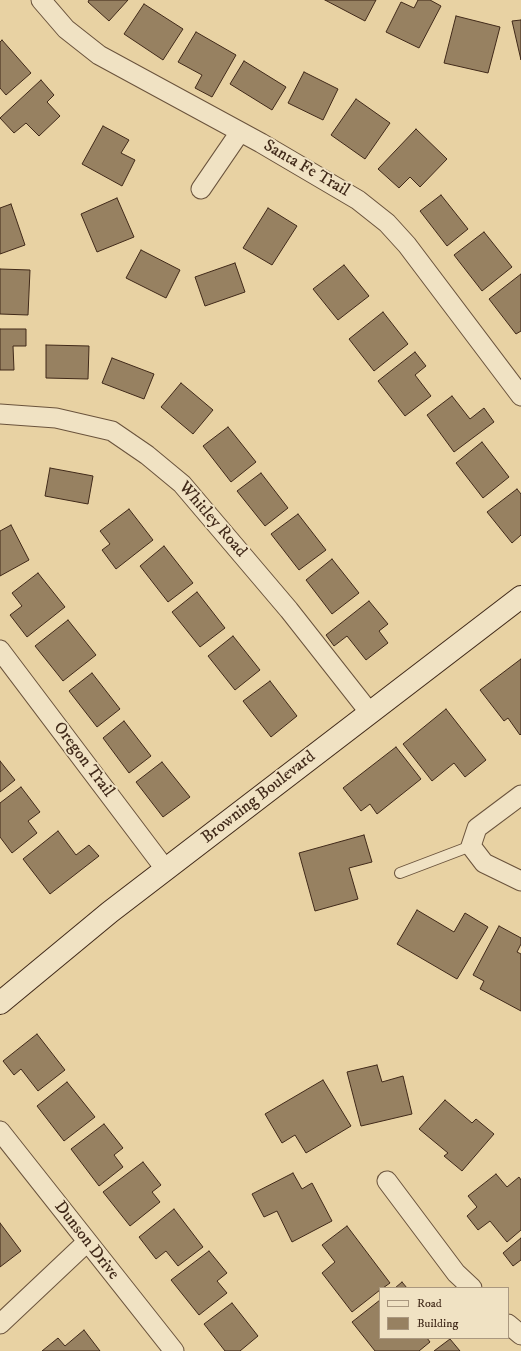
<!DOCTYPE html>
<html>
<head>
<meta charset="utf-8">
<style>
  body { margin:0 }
  #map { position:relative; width:521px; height:1351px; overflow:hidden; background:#e8d2a3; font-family:"IM FELL DW Pica",serif }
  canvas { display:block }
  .legend { position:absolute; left:379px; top:1287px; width:130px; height:52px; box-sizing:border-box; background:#f0e2c3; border:1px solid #aa987f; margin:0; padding:5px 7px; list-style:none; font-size:12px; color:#402919 }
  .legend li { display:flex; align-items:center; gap:8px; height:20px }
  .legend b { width:20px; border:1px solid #aa987f }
</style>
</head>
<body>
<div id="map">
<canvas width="521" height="1351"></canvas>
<ul class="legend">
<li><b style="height:5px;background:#f0e2c3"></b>Road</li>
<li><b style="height:11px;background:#978161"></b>Building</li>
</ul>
</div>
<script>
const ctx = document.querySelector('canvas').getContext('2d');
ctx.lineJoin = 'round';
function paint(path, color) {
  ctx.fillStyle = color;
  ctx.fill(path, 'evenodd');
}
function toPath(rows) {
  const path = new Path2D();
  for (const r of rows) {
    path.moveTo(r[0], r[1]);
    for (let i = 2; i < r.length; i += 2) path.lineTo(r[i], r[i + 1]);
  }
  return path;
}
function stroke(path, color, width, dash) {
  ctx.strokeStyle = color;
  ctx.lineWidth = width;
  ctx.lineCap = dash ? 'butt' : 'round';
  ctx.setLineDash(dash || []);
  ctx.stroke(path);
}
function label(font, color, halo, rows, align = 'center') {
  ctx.font = font + ' "IM FELL DW Pica",serif';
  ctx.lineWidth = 4;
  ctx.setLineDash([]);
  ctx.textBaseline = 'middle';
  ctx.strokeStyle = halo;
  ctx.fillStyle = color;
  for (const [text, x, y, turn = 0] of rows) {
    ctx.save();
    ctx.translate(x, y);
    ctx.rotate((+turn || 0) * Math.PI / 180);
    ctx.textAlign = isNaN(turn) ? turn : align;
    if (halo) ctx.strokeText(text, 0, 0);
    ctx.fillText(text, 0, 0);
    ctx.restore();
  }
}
const building = toPath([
  [89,0,128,0,109,21,88,2,89,0],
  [325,0,376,0,365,21,325,0],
  [418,0,430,0,441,6,419,48,386,32,401,2,414,8,418,0],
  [144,4,183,29,163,60,124,34,144,4],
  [456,16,500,27,488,73,444,63,456,16],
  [521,20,521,60,512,21,521,20],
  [196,32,236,55,212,97,195,88,202,75,178,62,196,32],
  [2,40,31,73,6,95,0,88,0,42,2,40],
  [244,61,286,87,272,110,230,84,244,61],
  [304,72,338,89,323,120,288,103,304,72],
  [41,80,54,95,47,102,60,116,39,136,26,123,14,133,0,118,41,80],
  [356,99,390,123,365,159,331,135,356,99],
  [103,126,129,140,121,153,135,160,122,186,82,164,103,126],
  [416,129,447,159,420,187,410,177,399,188,378,169,416,129],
  [441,195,468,229,447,246,420,211,441,195],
  [117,198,134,237,97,252,81,214,117,198],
  [11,204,25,245,0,254,0,208,11,204],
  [268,208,297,226,272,265,243,248,268,208],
  [484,232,512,267,482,291,454,255,484,232],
  [141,250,180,270,166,298,126,278,141,250],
  [235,263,245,292,205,306,195,277,235,263],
  [344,265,369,296,338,320,313,289,344,265],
  [0,269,30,270,28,315,0,314,0,269],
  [521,274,521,331,516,334,489,299,521,274],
  [383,312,408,344,374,371,349,339,383,312],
  [0,329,26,329,26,346,13,346,14,370,0,370,0,329],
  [46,345,89,346,88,379,46,378,46,345],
  [415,352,426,366,415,375,431,396,405,416,378,381,415,352],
  [112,358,154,374,144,399,102,383,112,358],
  [181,383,213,410,193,434,161,407,181,383],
  [452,396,470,419,484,408,494,422,454,452,427,415,452,396],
  [228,427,256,462,231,482,203,446,228,427],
  [482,442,509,477,483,498,456,463,482,442],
  [50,468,93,476,88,504,45,496,50,468],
  [261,473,288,508,265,526,237,491,261,473],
  [517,489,521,494,521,535,512,543,487,512,517,489],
  [129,509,153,540,116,569,102,550,110,544,100,531,129,509],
  [298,514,326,550,299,570,271,534,298,514],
  [11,525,29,560,0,576,0,531,11,525],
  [164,546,193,583,168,602,140,566,164,546],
  [332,559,359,593,332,614,306,580,332,559],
  [38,573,65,607,27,637,10,615,22,606,12,593,38,573],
  [197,592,225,628,200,647,172,612,197,592],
  [369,601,388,624,379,631,388,643,366,660,347,636,334,646,326,635,369,601],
  [68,620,96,655,63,681,35,646,68,620],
  [233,636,260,670,235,690,208,656,233,636],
  [521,659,521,734,520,735,508,718,504,721,480,690,521,659],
  [92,673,120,709,97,727,69,691,92,673],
  [270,681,297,716,271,737,243,701,270,681],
  [446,709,486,760,465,777,454,763,432,781,403,744,446,709],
  [124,721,151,756,129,773,103,738,124,721],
  [396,747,421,779,377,814,370,804,361,811,343,788,396,747],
  [0,761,15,780,0,792,0,761],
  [162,762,190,797,163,817,136,782,162,762],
  [21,787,40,812,28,821,37,833,12,853,0,837,0,803,21,787],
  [58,831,76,855,89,845,99,856,50,894,23,859,58,831],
  [364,835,372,862,349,868,358,899,315,911,299,853,364,835],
  [417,910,454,932,465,913,488,927,457,979,397,944,417,910],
  [499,926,521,938,521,944,517,952,521,954,521,1011,480,989,484,981,473,975,499,926],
  [37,1034,65,1070,38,1091,21,1069,14,1075,3,1061,37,1034],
  [377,1065,382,1082,403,1076,412,1114,361,1126,347,1072,377,1065],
  [323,1080,351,1126,306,1153,295,1135,282,1143,265,1114,323,1080],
  [67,1082,95,1117,64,1141,37,1106,67,1082],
  [445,1100,472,1123,476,1119,494,1134,462,1171,444,1156,448,1153,419,1129,445,1100],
  [104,1124,123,1148,114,1155,123,1167,99,1186,71,1149,104,1124],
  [143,1162,161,1185,152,1192,160,1202,130,1226,103,1192,143,1162],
  [293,1173,302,1189,312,1183,332,1221,292,1242,277,1211,264,1217,252,1194,293,1173],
  [496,1174,507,1187,519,1177,521,1180,521,1230,507,1242,490,1221,478,1230,467,1216,477,1207,468,1196,496,1174],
  [174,1209,203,1247,178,1266,166,1251,156,1259,139,1237,174,1209],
  [0,1223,21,1251,0,1267,0,1223],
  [347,1226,390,1283,383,1288,380,1288,380,1290,352,1312,322,1273,335,1262,322,1245,347,1226],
  [521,1238,521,1260,513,1266,503,1253,521,1238],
  [209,1251,227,1273,217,1281,227,1293,199,1315,171,1280,209,1251],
  [402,1282,407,1288,395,1288,402,1282],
  [380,1300,380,1338,427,1338,430,1342,419,1351,375,1351,352,1322,380,1300],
  [232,1303,258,1336,240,1351,225,1351,204,1324,232,1303],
  [84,1330,100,1351,42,1351,58,1338,65,1346,84,1330],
  [450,1339,460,1351,434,1351,450,1339]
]);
paint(building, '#978161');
stroke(building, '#402919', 1);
const lane = toPath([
  [400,873,471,846]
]);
const street = toPath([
  [41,0,66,29,99,55,261,143,358,200,387,223,407,245,521,396],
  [201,189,240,132],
  [0,414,56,418,112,431,147,455,182,484,289,610,370,713],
  [0,650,166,870],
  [521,795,477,828,471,846,484,863,521,881],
  [0,1131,174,1351],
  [387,1181,456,1273,472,1288],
  [0,1324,87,1242],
  [508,1324,521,1335]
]);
const secondary = toPath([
  [0,1003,110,912,521,597]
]);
stroke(lane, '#6a533c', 12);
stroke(street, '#6a533c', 21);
stroke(secondary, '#402919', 24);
stroke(lane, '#f0e2c3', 10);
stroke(street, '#f0e2c3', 19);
stroke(secondary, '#f0e2c3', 22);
label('17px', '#402919', '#f0e2c3', [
  ["Santa Fe Trail",306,169,30],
  ["Whitley Road",212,520,49],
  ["Oregon Trail",83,760,53],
  ["Browning Boulevard",259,798,-38],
  ["Dunson Drive",86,1241,52]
]);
</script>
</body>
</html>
